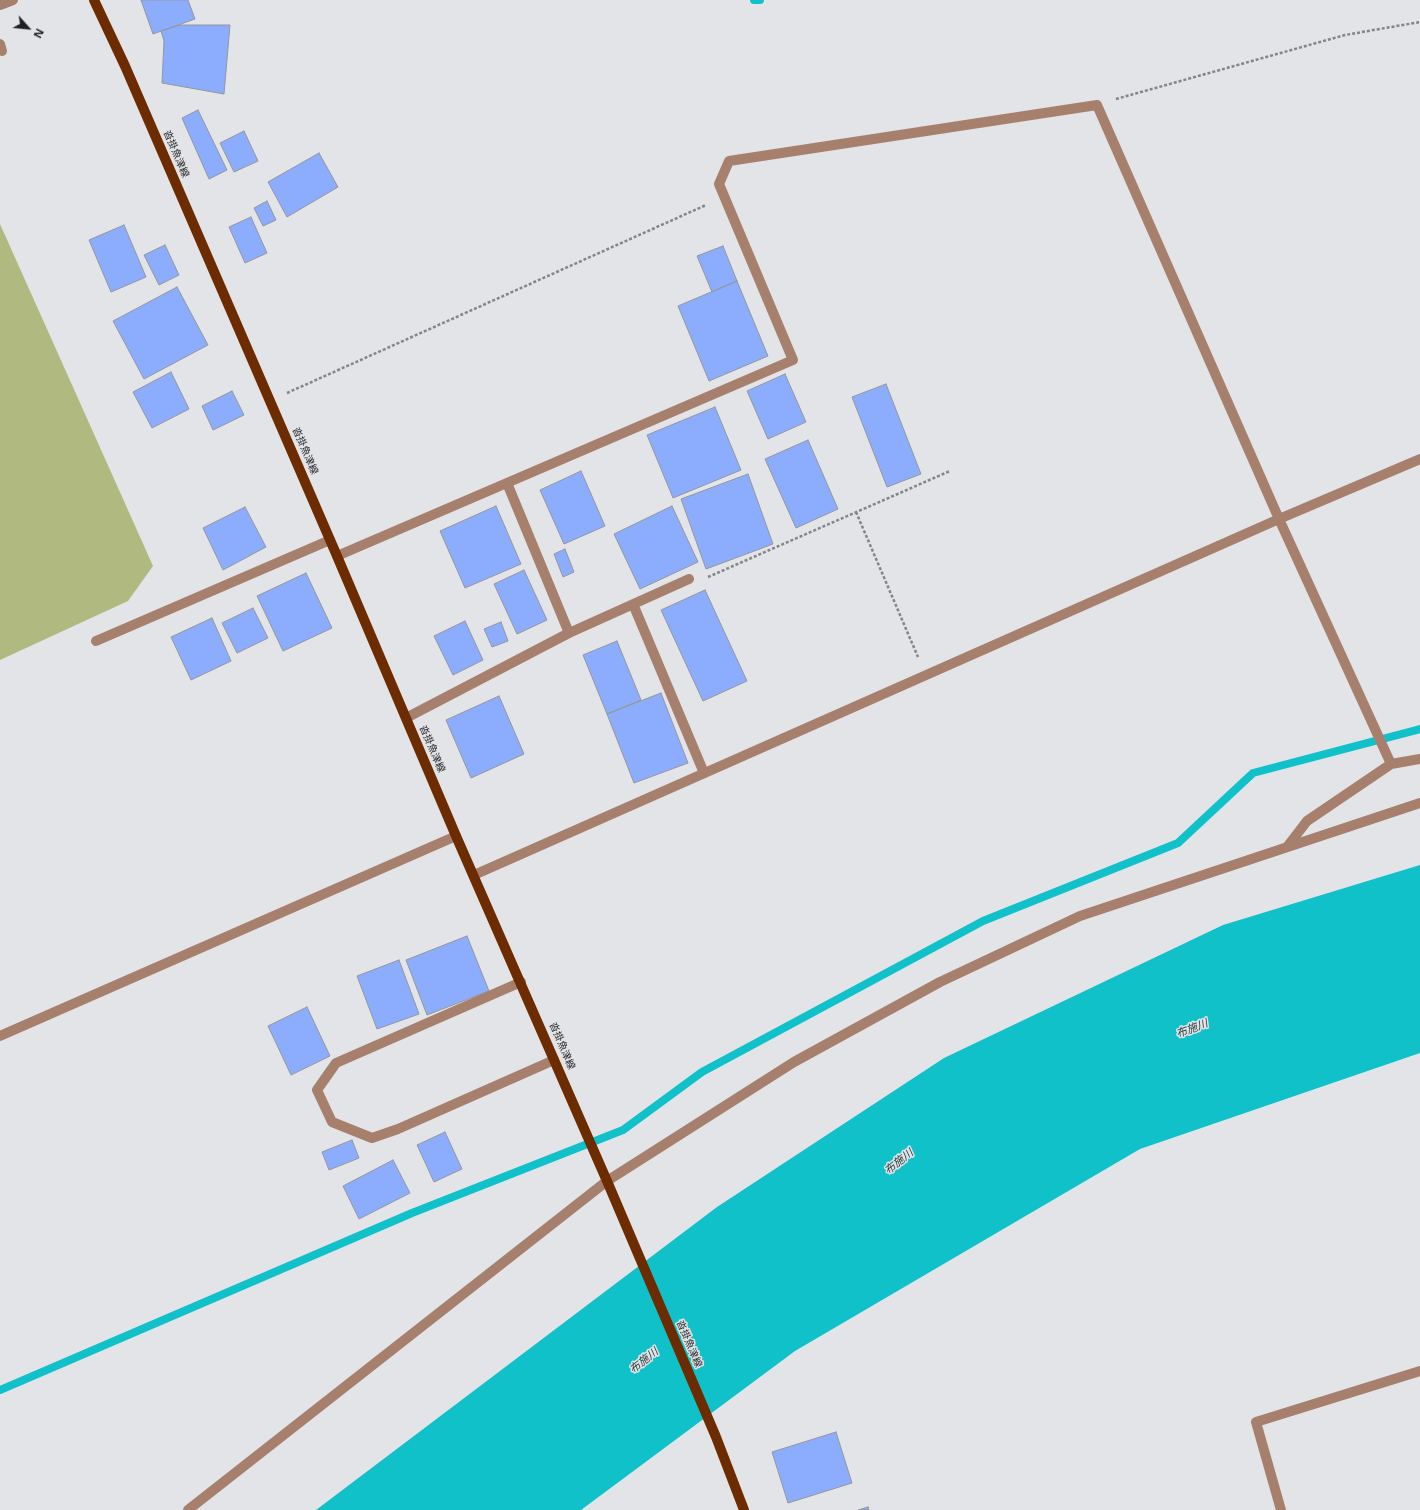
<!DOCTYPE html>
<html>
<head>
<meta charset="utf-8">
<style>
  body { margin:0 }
  #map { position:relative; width:1420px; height:1510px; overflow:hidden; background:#e2e4e8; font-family:"Noto Sans",sans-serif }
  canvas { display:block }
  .north { position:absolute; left:8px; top:8px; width:40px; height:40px; -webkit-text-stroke:3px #e2e4e8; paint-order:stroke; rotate:117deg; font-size:11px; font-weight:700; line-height:16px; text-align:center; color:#1f2021 }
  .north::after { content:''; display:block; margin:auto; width:14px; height:18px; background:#1f2021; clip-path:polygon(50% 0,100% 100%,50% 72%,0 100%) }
</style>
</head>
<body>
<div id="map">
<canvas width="1420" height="1510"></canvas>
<div class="north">N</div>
</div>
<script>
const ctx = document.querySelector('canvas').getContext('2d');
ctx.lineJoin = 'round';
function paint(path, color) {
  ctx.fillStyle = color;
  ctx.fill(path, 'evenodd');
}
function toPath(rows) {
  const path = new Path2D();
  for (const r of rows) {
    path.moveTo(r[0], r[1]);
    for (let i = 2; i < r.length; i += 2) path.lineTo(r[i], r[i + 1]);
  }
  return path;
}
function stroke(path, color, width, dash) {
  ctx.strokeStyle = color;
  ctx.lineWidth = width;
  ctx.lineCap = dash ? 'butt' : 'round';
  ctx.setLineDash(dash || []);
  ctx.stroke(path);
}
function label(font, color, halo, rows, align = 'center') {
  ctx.font = font + ' "Noto Sans","Noto Sans JP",sans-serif';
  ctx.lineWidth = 3;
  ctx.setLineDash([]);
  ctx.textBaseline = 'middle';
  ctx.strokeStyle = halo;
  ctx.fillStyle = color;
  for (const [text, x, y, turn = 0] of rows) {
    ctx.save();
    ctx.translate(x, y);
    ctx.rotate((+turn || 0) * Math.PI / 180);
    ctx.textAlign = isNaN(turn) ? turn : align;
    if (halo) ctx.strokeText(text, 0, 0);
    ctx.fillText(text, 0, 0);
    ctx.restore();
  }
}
paint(toPath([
  [0,224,153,566,128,601,0,660]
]), '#b0b980');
paint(toPath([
  [1420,865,1420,1053,1140,1149,795,1351,581,1510,316,1510,717,1207,944,1058,1223,925]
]), '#10c1c9');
stroke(toPath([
  [754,0,760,0],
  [0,1390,412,1213,623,1130,702,1072,983,921,1178,843,1253,773,1420,729]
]), '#10c1c9', 8);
const building = toPath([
  [141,0,188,0,195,19,153,34,141,0],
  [180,25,230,25,224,94,162,83,164,41,161,31,180,25],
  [198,110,227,170,209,179,182,118,198,110],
  [244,131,258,161,234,172,220,143,244,131],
  [319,153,338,187,287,217,268,182,319,153],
  [267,201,276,220,263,226,254,208,267,201],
  [251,217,267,253,245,263,229,227,251,217],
  [124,225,146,277,111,292,89,240,124,225],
  [165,245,179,275,159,285,144,255,165,245],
  [723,246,737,281,712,292,697,256,723,246],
  [737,281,768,356,709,381,678,306,737,281],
  [177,287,208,345,144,379,113,321,177,287],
  [171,372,189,409,152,428,133,392,171,372],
  [785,374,806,422,768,439,747,391,785,374],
  [886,384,921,474,887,487,852,397,886,384],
  [232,391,244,415,213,430,202,406,232,391],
  [715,407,741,470,673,498,647,435,715,407],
  [808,440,838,509,796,528,765,459,808,440],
  [581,471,605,526,564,544,540,490,581,471],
  [748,474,773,544,706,569,681,499,748,474],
  [496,506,521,564,465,588,440,531,496,506],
  [672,506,698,562,640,589,614,534,672,506],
  [245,507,266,547,223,570,203,528,245,507],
  [565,549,574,572,563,577,554,554,565,549],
  [524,570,547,620,517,634,494,584,524,570],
  [306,573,332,628,283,651,257,596,306,573],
  [705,590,747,681,703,701,661,610,705,590],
  [253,608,268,638,237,653,222,623,253,608],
  [212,618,231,661,191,680,171,637,212,618],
  [465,621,483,660,453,675,434,636,465,621],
  [501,622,508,641,492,647,484,629,501,622],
  [617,641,641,700,607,714,583,655,617,641],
  [661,693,688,763,634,783,607,714,661,693],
  [499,696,524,754,471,778,446,720,499,696],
  [467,936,489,991,427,1015,406,960,467,936],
  [399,960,419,1014,377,1029,357,976,399,960],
  [307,1007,330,1056,291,1075,268,1026,307,1007],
  [445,1132,462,1169,434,1182,417,1145,445,1132],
  [352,1140,359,1158,329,1170,322,1152,352,1140],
  [393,1160,410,1193,359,1219,343,1186,393,1160],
  [836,1432,852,1483,788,1503,772,1452,836,1432],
  [868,1507,869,1510,858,1510,868,1507]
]);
paint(building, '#8cacfd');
stroke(building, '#94969a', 1);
stroke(toPath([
  [1116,99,1345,35,1420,22],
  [287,393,706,205],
  [856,512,918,657],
  [708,577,950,471]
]), '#848588', 2.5, [3, 2]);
stroke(toPath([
  [0,5,13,0],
  [0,44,2,51],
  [507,483,569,633,689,579],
  [337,556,793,360,719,184,729,161,1097,105,1279,519,1391,764],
  [633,604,704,773],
  [96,641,330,540],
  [406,718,569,633],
  [1287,847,1307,821,1391,764,1420,759],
  [474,875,1279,519,1420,459],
  [521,982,336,1063,317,1090,332,1122,372,1138,398,1129,554,1060],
  [0,1036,456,836],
  [188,1510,607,1181,794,1062,940,982,1080,916,1420,803],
  [1281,1510,1256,1422,1420,1371]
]), '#a7806d', 10);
stroke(toPath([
  [94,0,125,66,337,556,456,836,607,1181,716,1437,744,1510]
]), '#6d2c00', 10);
label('10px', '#1f2021', '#e2e4e8', [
  ["沓掛魚津線",176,154,67],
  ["沓掛魚津線",305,451,67],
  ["沓掛魚津線",432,749,67],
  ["沓掛魚津線",562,1046,67],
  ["沓掛魚津線",689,1344,67]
]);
label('italic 11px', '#253e3f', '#e2e4e8', [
  ["布施川",1192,1029,-21],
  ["布施川",899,1162,-38],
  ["布施川",644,1361,-38]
]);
</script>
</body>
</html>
